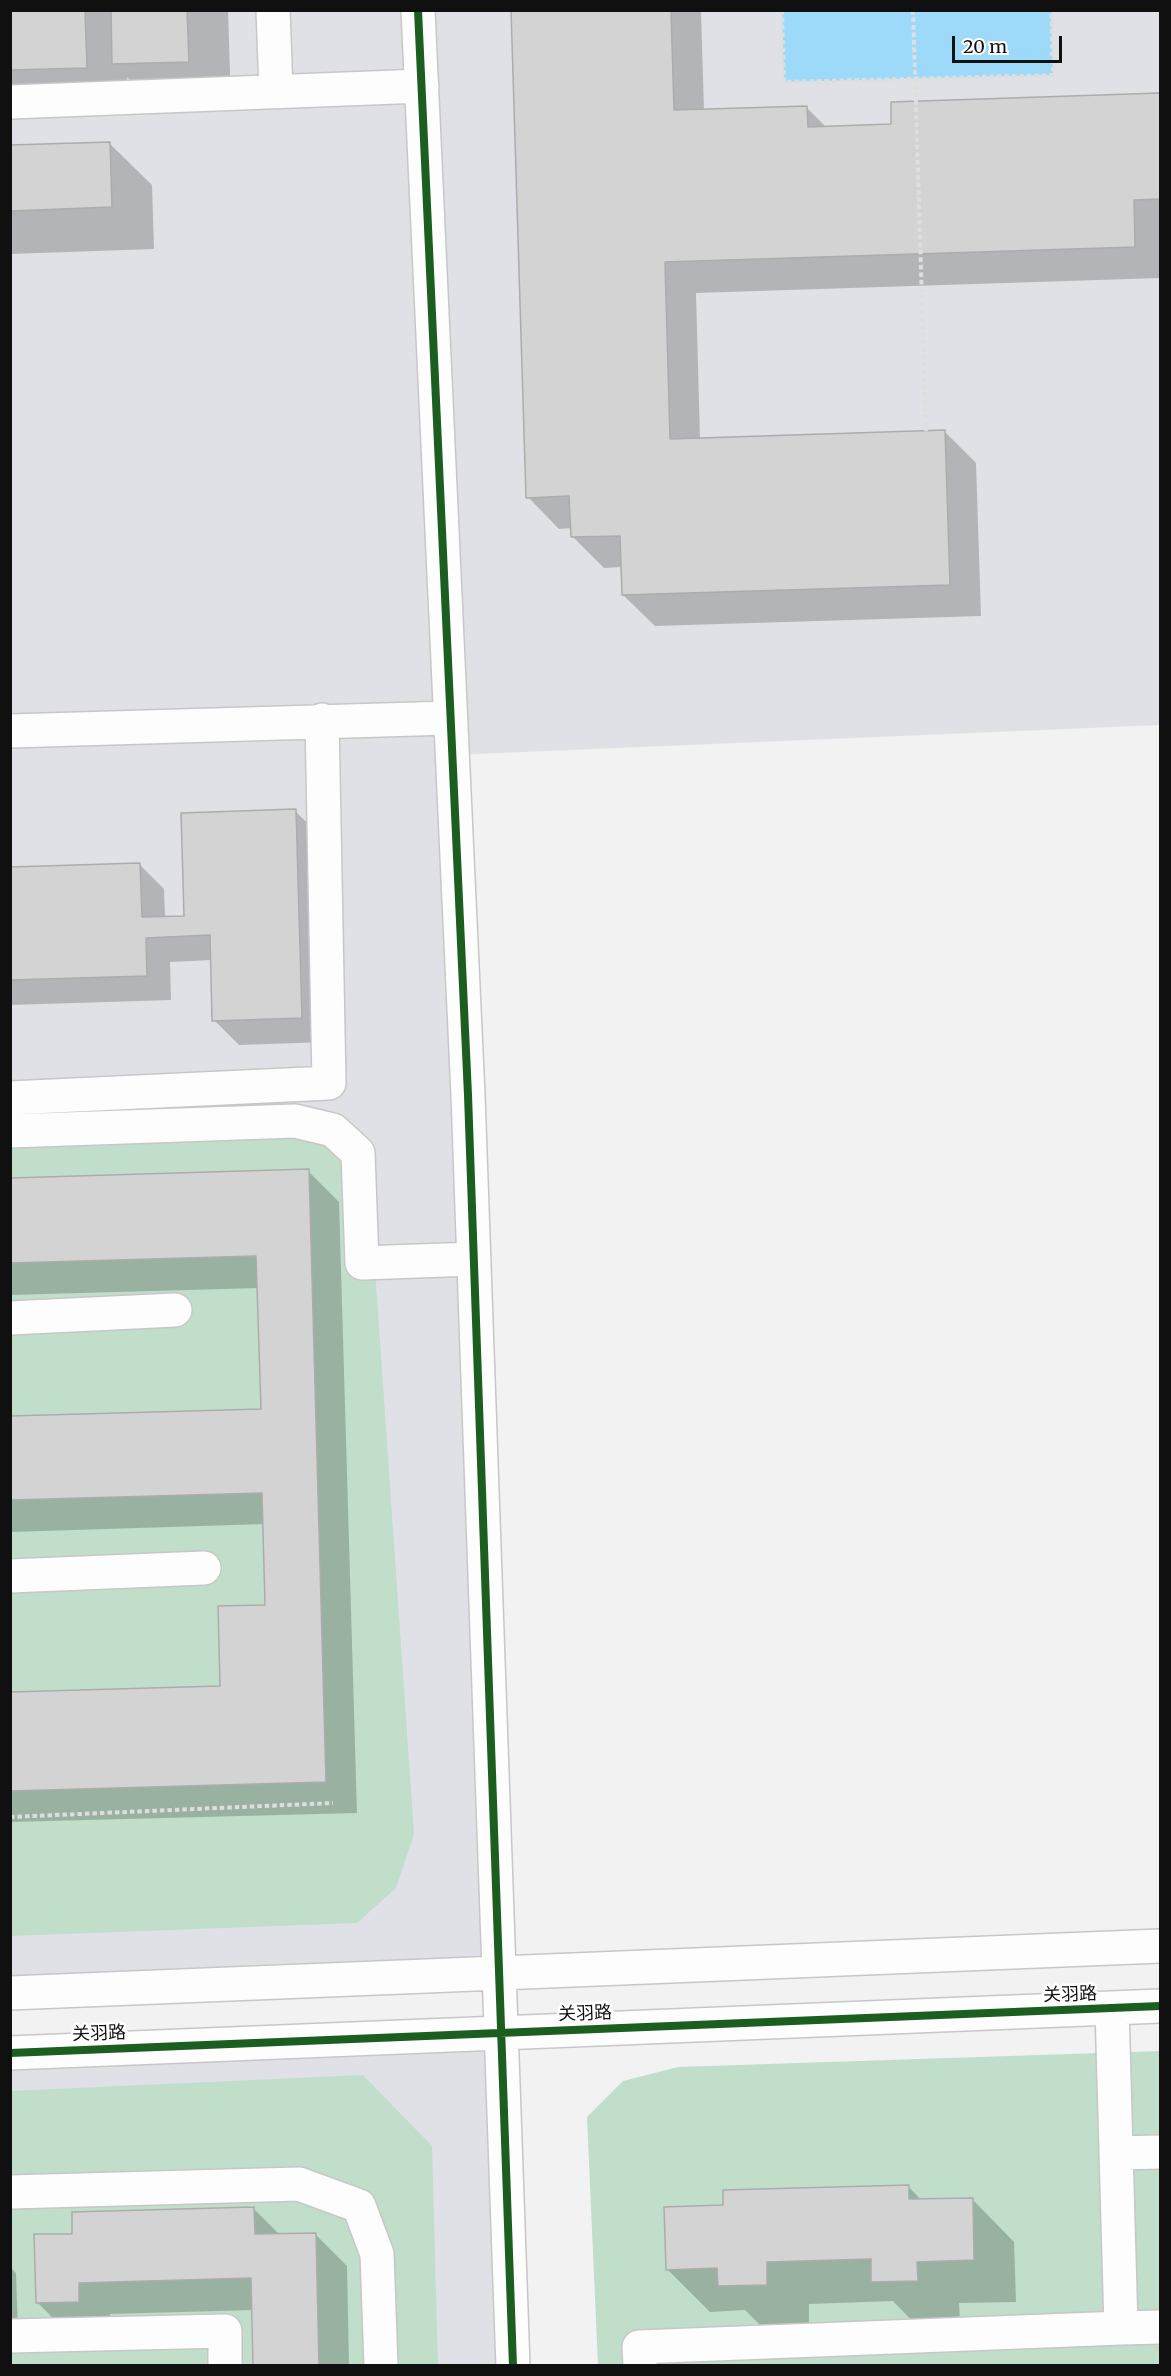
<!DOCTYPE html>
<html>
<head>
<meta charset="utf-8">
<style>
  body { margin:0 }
  #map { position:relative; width:1171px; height:2376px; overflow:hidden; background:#f2f2f2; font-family:Merriweather,serif }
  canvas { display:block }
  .frame { position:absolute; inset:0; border:12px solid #101011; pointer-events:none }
  .scale { position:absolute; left:952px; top:36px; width:110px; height:27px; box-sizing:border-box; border:3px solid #101011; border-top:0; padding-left:8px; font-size:18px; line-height:21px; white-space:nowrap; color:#101011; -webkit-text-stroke:4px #fefeff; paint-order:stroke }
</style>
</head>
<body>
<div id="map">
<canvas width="1171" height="2376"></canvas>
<div class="frame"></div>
<div class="scale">20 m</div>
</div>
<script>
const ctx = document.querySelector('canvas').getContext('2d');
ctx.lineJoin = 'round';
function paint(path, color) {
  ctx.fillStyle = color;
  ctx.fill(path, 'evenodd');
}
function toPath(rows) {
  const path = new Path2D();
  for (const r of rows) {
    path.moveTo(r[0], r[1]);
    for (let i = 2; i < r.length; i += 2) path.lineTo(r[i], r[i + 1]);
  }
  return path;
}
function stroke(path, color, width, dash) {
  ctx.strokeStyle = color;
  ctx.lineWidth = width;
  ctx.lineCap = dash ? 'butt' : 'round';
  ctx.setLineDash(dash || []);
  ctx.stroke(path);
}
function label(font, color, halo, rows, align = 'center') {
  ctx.font = font + ' Merriweather,"Noto Sans SC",serif';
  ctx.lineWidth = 5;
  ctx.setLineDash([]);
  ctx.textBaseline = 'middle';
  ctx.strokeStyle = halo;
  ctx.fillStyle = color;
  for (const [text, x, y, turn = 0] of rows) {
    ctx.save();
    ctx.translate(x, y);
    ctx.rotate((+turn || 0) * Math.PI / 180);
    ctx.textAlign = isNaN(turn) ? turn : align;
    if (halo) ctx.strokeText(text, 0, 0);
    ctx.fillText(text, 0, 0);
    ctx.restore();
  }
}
paint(toPath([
  [10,11,1160,11,1160,725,452,755,499,1973,11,1993],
  [501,2033,513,2365,11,2365,10,2053]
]), '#e0e1e6');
paint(toPath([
  [295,1121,367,1153,414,1834,396,1888,357,1923,11,1936,10,1131],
  [1160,2051,1160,2365,598,2365,587,2117,623,2081,678,2067],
  [363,2075,432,2146,438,2365,11,2365,10,2091]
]), '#c0dec9');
paint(toPath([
  [782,11,1051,11,1053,75,784,82]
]), '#9ddaf9');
paint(toPath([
  [10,10,228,10,231,104,156,106,127,77,128,110,10,114],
  [512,10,701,10,704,111,806,107,827,128,893,125,892,103,1160,94,1160,278,696,293,700,439,945,432,976,463,981,616,655,626,623,595,622,567,604,568,572,536,572,528,559,529,528,497],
  [109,143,152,185,154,249,10,254,10,146],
  [295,811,320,835,326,1042,239,1045,214,1020,212,960,170,962,171,1000,10,1005,10,869,140,865,164,889,165,918,186,917],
  [308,1171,339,1202,357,1813,10,1822,10,1694,222,1688,267,1606,265,1524,10,1532,10,1418,262,1410,259,1288,10,1295,10,1180],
  [908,2186,922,2201,972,2199,1014,2242,1016,2302,959,2303,960,2323,915,2324,893,2301,809,2304,809,2326,762,2327,745,2310,710,2312,667,2269,725,2207],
  [254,2209,280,2235,315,2234,347,2266,349,2366,254,2366,253,2310,110,2314,110,2333,69,2334,37,2302,74,2235],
  [10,2267,16,2273,18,2334,10,2334]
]), '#0003');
const building = toPath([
  [10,10,85,10,87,68,10,70,10,10],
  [111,10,187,10,189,62,112,64,111,10],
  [511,10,671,10,674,110,807,106,808,127,891,124,891,102,1160,93,1160,199,1134,200,1135,247,665,262,670,439,945,430,950,585,622,595,620,536,571,537,569,496,526,498,511,10],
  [110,142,112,207,10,211,10,145,110,142],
  [296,809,302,1018,212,1021,210,935,146,938,147,976,10,980,10,867,140,863,142,917,184,916,181,813,296,809],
  [309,1169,326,1782,10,1791,10,1692,220,1686,218,1606,265,1605,262,1493,10,1500,10,1416,261,1409,256,1256,10,1263,10,1178,309,1169],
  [909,2185,909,2199,973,2198,974,2260,917,2262,918,2281,871,2282,871,2259,767,2262,767,2285,718,2286,717,2268,666,2270,664,2207,723,2205,723,2190,909,2185],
  [254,2207,255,2234,316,2233,319,2366,253,2366,251,2278,79,2283,79,2302,36,2303,34,2234,72,2234,72,2212,254,2207]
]);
paint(building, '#d4d3d3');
stroke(building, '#acacac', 1.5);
const minor = toPath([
  [273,10,276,91],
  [418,10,468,1095,513,2366],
  [10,102,422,86],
  [10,731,450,718],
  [10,1098,329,1083,322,720],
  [10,1131,295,1121,333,1130,358,1153,362,1263,473,1259],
  [10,1318,175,1310],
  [10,1576,204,1568],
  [10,1993,1160,1946],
  [10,2053,1160,2006],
  [1116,2153,1160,2152],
  [10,2192,299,2184,359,2206,377,2254,381,2366],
  [1121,2328,1160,2327],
  [10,2336,225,2331,225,2366],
  [640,2366,639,2347,1121,2328,1112,2008]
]);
stroke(minor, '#c7c7c7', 36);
stroke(toPath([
  [782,10,784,82,1053,75,1051,10],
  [913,10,926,431],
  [10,1817,333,1803]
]), '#dededf', 4, [4.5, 3]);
stroke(minor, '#fdfdfd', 33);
stroke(toPath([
  [418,10,468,1095,513,2366],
  [10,2053,1160,2006]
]), '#1b5e20', 8);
label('18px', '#101011', '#fefeff', [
  ["关羽路",1070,1995,-2],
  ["关羽路",585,2014,-2],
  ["关羽路",99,2034,-2]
]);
</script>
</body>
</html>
